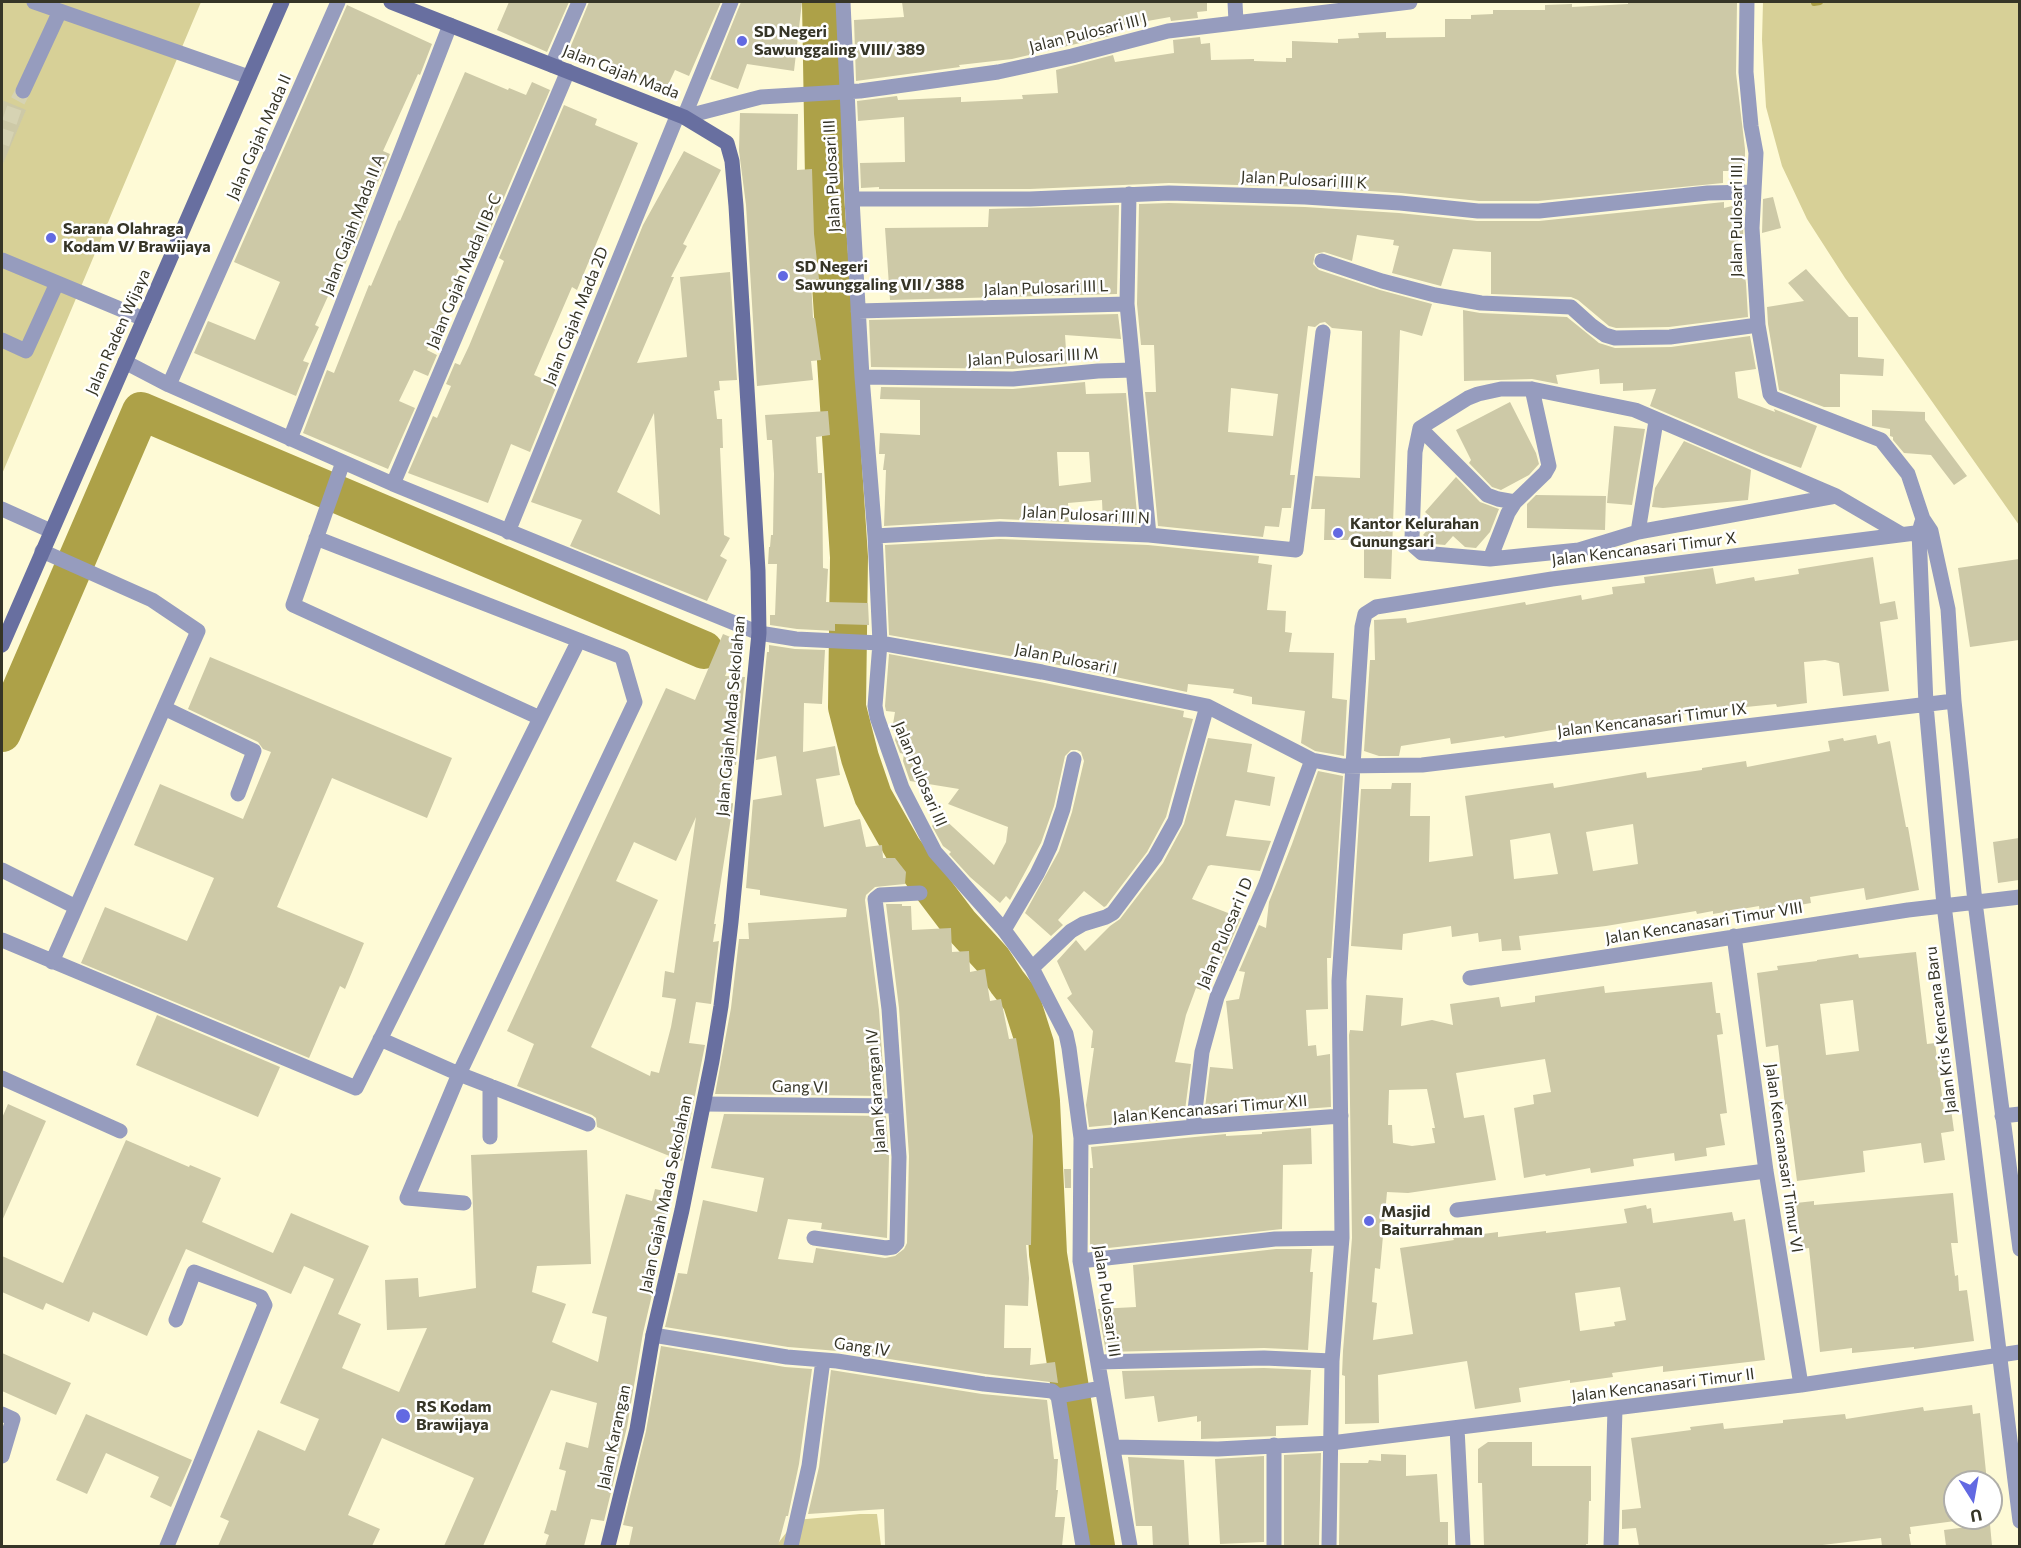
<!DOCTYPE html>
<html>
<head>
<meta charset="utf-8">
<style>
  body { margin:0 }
  #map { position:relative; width:2021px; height:1548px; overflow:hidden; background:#fefad6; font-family:Commissioner,sans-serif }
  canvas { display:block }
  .frame { position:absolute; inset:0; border:3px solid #363527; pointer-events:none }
  .north { position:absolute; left:1943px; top:1470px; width:60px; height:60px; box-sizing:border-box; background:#fff; border:2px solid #afaea9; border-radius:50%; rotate:169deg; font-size:16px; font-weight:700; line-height:24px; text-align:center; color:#363527 }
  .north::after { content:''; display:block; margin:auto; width:21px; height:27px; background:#6269e2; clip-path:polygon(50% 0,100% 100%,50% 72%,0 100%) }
</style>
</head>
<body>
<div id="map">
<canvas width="2021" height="1548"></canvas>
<div class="frame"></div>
<div class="north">U</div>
</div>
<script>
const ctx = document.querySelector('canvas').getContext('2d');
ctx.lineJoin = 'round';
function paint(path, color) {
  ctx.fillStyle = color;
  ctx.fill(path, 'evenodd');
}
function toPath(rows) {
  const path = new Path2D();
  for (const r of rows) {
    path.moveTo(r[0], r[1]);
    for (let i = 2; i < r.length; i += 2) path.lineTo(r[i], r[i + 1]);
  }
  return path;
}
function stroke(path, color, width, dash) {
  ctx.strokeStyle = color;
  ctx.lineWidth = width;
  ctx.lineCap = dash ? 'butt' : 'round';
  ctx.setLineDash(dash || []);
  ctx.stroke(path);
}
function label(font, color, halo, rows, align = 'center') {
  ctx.font = font + ' Commissioner,sans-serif';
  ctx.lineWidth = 5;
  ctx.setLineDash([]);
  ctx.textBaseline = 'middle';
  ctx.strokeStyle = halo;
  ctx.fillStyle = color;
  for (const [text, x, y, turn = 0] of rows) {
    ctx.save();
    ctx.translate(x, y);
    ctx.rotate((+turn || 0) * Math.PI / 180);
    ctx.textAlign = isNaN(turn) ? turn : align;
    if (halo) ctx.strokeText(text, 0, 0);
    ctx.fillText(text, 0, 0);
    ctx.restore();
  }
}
paint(toPath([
  [2,2,201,2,2,474],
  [1763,2,2019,2,2019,525,1845,278,1807,219,1782,166,1766,107,1762,40],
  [860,1514,877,1514,881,1546,776,1546,796,1520]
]), '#d7d097');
stroke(toPath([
  [1814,3,1820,2]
]), '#ada148', 6);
stroke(toPath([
  [821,2,824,179,849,557,847,707,860,758,873,796,903,849,959,923,992,959,1007,982,1021,1000,1035,1044,1041,1101,1048,1254,1096,1546],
  [2,733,141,411,704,650]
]), '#ada148', 38);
paint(toPath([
  [509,2,569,2,547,52,497,30],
  [589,2,721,2,689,76,675,70,666,89,570,48],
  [741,2,802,2,794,71,747,64,738,89,710,79],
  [902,2,1207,2,1207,11,1197,12,1198,18,1171,21,1170,17,1108,28,1110,36,1012,59,959,65,960,67,856,81,854,20,904,17],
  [1628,2,1737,2,1736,73,1745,149,1745,171,1723,171,1723,183,1538,201,1479,201,1401,193,1306,187,1169,183,1030,189,879,189,879,187,861,188,860,163,905,162,904,117,858,121,857,101,897,96,898,100,961,97,961,102,1023,99,1022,95,1058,93,1056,70,1113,55,1115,62,1174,53,1173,40,1200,37,1201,44,1210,43,1211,60,1254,59,1254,61,1286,62,1286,58,1292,58,1292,41,1338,43,1338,39,1359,38,1358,33,1386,32,1386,38,1445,37,1445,19,1471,19,1471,15,1493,14,1493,10,1545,10,1545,5,1572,4,1572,7,1628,4],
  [347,5,432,44,420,75,418,74,383,151,390,154,368,206,369,206,358,237,341,273,343,274,333,296,329,294,315,325,319,327,303,361,309,363,296,396,194,353,208,321,255,340,280,282,234,262],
  [465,72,508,90,509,88,526,95,532,82,550,90,481,251,470,246,441,309,445,311,427,350,437,355,428,376,414,370,399,401,415,408,388,469,303,433,327,370,334,373,369,285,371,286,399,220,400,221],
  [2,100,26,110,2,166],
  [564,105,597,119,595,125,638,143,577,290,572,287,534,375,557,385,530,452,511,444,488,503,408,473,433,416,437,418,451,386,446,384,455,363,460,365,469,346,504,261,499,258],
  [740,113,798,114,797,170,812,169,814,234,819,279,811,280,813,318,815,318,821,360,811,361,813,380,757,386,746,205,739,151],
  [684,151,721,170,683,244,687,246,671,277,674,277,637,363,687,357,680,277,730,272,737,380,719,381,720,390,714,391,717,419,722,419,723,448,720,448,724,535,730,538,720,556,727,560,707,601,570,546,582,520,531,502,643,225],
  [654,413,660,515,617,492],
  [1773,197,1781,228,1762,233,1763,199],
  [1724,202,1724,208,1744,203,1743,237,1738,239,1746,283,1748,317,1669,327,1616,328,1609,326,1578,300,1571,297,1491,294,1491,252,1453,249,1441,286,1392,273,1399,246,1393,245,1394,240,1357,235,1352,261,1324,252,1315,254,1313,264,1319,270,1380,290,1432,304,1422,336,1400,330,1391,579,1364,578,1364,540,1324,540,1325,509,1311,509,1315,476,1360,478,1362,331,1332,328,1325,322,1320,323,1315,327,1308,326,1290,475,1295,475,1291,508,1282,508,1279,527,1265,526,1263,537,1158,526,1145,392,1156,392,1154,345,1141,345,1137,304,1139,204,1169,203,1305,207,1399,213,1477,221,1539,221],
  [1231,388,1278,394,1273,436,1228,432],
  [1119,205,1117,294,890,300,885,228,988,227,989,209],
  [1806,269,1849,317,1858,317,1858,357,1884,359,1883,376,1840,374,1840,407,1824,407,1779,390,1768,324,1767,307,1804,301,1788,283],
  [1463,310,1480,313,1567,317,1599,343,1615,348,1671,347,1750,336,1756,369,1735,372,1738,398,1775,412,1774,409,1817,426,1801,468,1763,454,1650,406,1656,389,1623,391,1623,383,1600,384,1599,369,1556,375,1558,384,1532,379,1464,381],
  [1118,314,1121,339,1065,335,1067,364,1013,369,871,367,869,320],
  [1085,382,1086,394,1126,393,1138,525,1103,523,1102,500,1068,503,1069,522,1000,519,884,526,886,470,883,470,885,454,879,454,880,433,920,435,920,400,880,399,881,387,1013,389],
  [1057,452,1089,452,1091,482,1059,486],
  [1510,402,1536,453,1539,464,1529,475,1501,490,1492,487,1469,463,1471,460,1456,430],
  [1872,410,1925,412,1925,420,1967,476,1954,485,1931,455,1904,453,1893,440,1893,437,1890,436,1890,429,1872,426],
  [828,411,830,435,816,437,818,473,822,473,823,568,828,569,826,602,868,603,869,625,835,624,835,631,797,629,770,625,770,615,775,615,777,564,768,564,769,547,770,547,771,535,773,535,774,474,772,440,767,440,765,415],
  [1614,426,1645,429,1632,505,1607,503],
  [1684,441,1751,470,1748,500,1663,508,1652,507,1655,488],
  [1456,477,1480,502,1499,509,1490,532,1476,548,1465,547,1453,536,1445,545,1434,544,1423,535,1435,521,1425,512],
  [1536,495,1606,496,1605,530,1527,528,1527,504],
  [1000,539,1148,545,1259,556,1258,563,1272,565,1267,610,1286,611,1285,632,1292,633,1289,652,1334,653,1332,698,1347,700,1344,756,1315,751,1301,743,1305,711,1252,704,1252,697,1233,693,1234,689,1188,684,1187,692,1044,662,889,635,885,545],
  [1873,557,1880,604,1895,601,1898,619,1880,622,1889,691,1843,696,1839,663,1825,660,1804,662,1807,703,1777,707,1776,704,1736,708,1611,723,1612,725,1588,729,1588,724,1505,738,1504,736,1451,744,1450,738,1401,746,1399,756,1379,756,1364,751,1370,660,1375,660,1374,620,1406,618,1407,623,1525,602,1526,605,1581,595,1582,600,1613,594,1612,587,1645,583,1644,577,1713,568,1716,584,1754,577,1755,581,1799,574,1798,569],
  [2019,559,2019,640,1970,647,1958,568],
  [723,634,740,641,725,676,745,677,736,765,734,765,729,804,733,803,733,805,714,924,716,924,713,942,719,941,711,1004,696,1002,689,1043,705,1045,682,1161,597,1127,596,1118,592,1115,517,1086,534,1044,507,1031,666,688,695,700],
  [696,817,674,973,665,971,662,997,676,999,671,1027,659,1073,651,1071,650,1076,591,1047,658,900,616,881,634,842,676,861],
  [769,645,795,649,825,650,822,704,804,703,803,752,835,746,840,775,816,779,824,827,860,819,866,847,882,845,883,858,895,858,906,872,905,884,875,887,866,895,865,900,879,1010,885,1096,715,1094,731,1008,739,939,749,939,748,923,846,917,847,909,760,895,760,890,746,888,753,800,782,795,776,756,756,760,767,652,769,652],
  [889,654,1040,682,1184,711,1183,717,1193,719,1166,817,1147,852,1106,906,1104,907,1084,891,1058,920,1063,925,1051,936,1025,913,1059,851,1072,812,1084,761,1081,752,1077,750,1071,750,1065,756,1054,806,1041,843,1010,900,1006,896,1000,903,970,877,949,854,951,852,943,846,932,826,940,815,994,865,1006,842,1008,827,948,804,959,789,910,781,903,761,904,754,900,753,895,740,897,731,892,730,895,712,886,711,885,706],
  [210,657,452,758,427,818,332,778,277,907,364,943,345,989,340,986,309,1058,81,963,105,907,187,941,214,878,134,845,160,784,243,819,271,752,263,749,258,742,188,709],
  [1876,735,1878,744,1890,741,1906,827,1908,827,1919,890,1866,900,1864,888,1810,897,1811,903,1760,912,1759,906,1713,914,1713,911,1697,914,1696,911,1606,926,1519,936,1521,950,1502,951,1501,939,1479,942,1478,933,1452,937,1451,926,1403,934,1402,950,1351,946,1361,789,1391,789,1392,783,1411,783,1410,816,1430,816,1429,862,1473,856,1465,796,1553,783,1554,788,1646,772,1647,778,1702,770,1702,768,1746,761,1747,767,1830,751,1828,741,1843,738,1844,741],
  [1633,824,1638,864,1593,871,1586,832],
  [1550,833,1558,874,1514,879,1510,840],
  [1208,738,1252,744,1247,772,1275,777,1270,806,1235,800,1226,836,1271,841,1260,871,1211,865,1208,866,1192,899,1241,918,1221,964,1218,943,1201,990,1196,988,1186,1015,1175,1062,1191,1064,1184,1118,1089,1127,1086,1105,1094,1048,1091,1048,1093,1031,1067,998,1072,994,1057,961,1076,940,1085,951,1110,926,1120,919,1163,863,1184,824],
  [1318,771,1343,776,1331,958,1327,958,1328,1009,1306,1010,1308,1046,1316,1045,1317,1056,1330,1054,1331,1107,1262,1112,1262,1103,1230,1101,1228,1115,1204,1116,1210,1067,1233,1069,1226,1001,1239,999,1245,972,1239,971,1259,925,1266,928,1269,902,1292,844],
  [2019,838,2019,880,1998,883,1993,842],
  [886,904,902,904,902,906,911,906,912,930,951,928,952,952,969,951,970,972,985,969,990,1001,1001,999,1009,1039,1016,1038,1033,1136,1031,1245,1026,1245,1029,1278,1028,1306,1005,1305,1004,1348,1031,1348,1030,1365,1055,1362,1058,1383,985,1374,838,1351,788,1347,665,1327,678,1273,687,1274,703,1200,757,1212,764,1178,711,1168,724,1114,886,1116,889,1157,887,1238,821,1229,822,1223,788,1219,778,1259,813,1263,816,1248,885,1258,895,1256,904,1249,907,1243,909,1156,899,1008],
  [1916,952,1927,1044,1935,1043,1944,1110,1951,1109,1954,1131,1941,1133,1945,1160,1924,1163,1921,1143,1863,1151,1865,1172,1797,1181,1787,1104,1785,1105,1778,1045,1766,1047,1757,973,1778,970,1777,966,1817,961,1817,960,1858,954,1859,958],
  [1853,1000,1859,1051,1826,1055,1820,1004],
  [1712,982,1716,1013,1720,1013,1723,1034,1717,1035,1727,1113,1720,1114,1725,1145,1706,1148,1707,1156,1675,1161,1674,1153,1633,1159,1634,1166,1591,1173,1590,1168,1546,1176,1545,1174,1524,1178,1514,1108,1534,1104,1533,1095,1551,1092,1545,1059,1456,1073,1464,1118,1484,1115,1496,1180,1408,1193,1387,1192,1380,1269,1375,1268,1372,1302,1377,1303,1373,1340,1413,1334,1400,1248,1454,1240,1453,1238,1498,1232,1498,1237,1546,1231,1546,1233,1627,1223,1624,1209,1646,1205,1647,1209,1651,1208,1653,1223,1732,1212,1734,1221,1745,1219,1765,1360,1663,1372,1663,1366,1612,1373,1613,1377,1570,1383,1570,1380,1519,1388,1521,1402,1475,1409,1467,1361,1378,1375,1379,1423,1345,1424,1345,1376,1342,1375,1343,1351,1352,1238,1349,1035,1350,1030,1363,1031,1366,995,1403,998,1401,1026,1432,1020,1453,1025,1450,1004,1499,997,1501,1007,1535,1002,1535,996,1604,986,1605,993],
  [1427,1089,1435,1128,1432,1128,1435,1143,1412,1146,1393,1143,1392,1125,1388,1125,1389,1090],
  [1620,1287,1626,1320,1614,1322,1615,1326,1580,1331,1575,1293],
  [157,1015,280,1067,258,1117,136,1065],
  [8,1104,46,1121,2,1221,2,1118],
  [1311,1128,1312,1164,1283,1165,1282,1229,1090,1250,1090,1168,1093,1168,1091,1147,1226,1134,1226,1136,1262,1134,1262,1132],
  [126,1140,189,1167,190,1165,221,1178,202,1222,273,1253,291,1213,369,1246,338,1314,361,1324,342,1368,399,1392,427,1328,387,1330,385,1280,418,1278,419,1297,476,1288,471,1155,587,1150,591,1264,537,1266,532,1292,566,1304,552,1342,598,1362,607,1317,592,1313,626,1194,652,1201,655,1189,674,1193,652,1268,658,1269,643,1333,627,1427,604,1521,591,1519,584,1546,545,1546,549,1535,544,1533,551,1510,556,1511,566,1471,559,1469,566,1442,588,1448,597,1403,551,1390,483,1546,444,1546,474,1478,382,1438,348,1515,380,1529,372,1546,218,1546,229,1521,220,1517,258,1430,305,1451,319,1419,280,1403,334,1279,304,1266,291,1294,186,1249,147,1336,93,1312,89,1322,46,1303,43,1310,2,1292,2,1256,63,1283],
  [1064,1169,1071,1169,1071,1188,1065,1188],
  [1953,1193,1958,1243,1951,1243,1955,1276,1958,1275,1959,1291,1967,1290,1974,1341,1914,1349,1914,1347,1852,1353,1852,1348,1820,1352,1809,1248,1802,1249,1796,1203,1814,1201,1814,1205],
  [1276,1249,1312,1249,1310,1272,1313,1272,1308,1350,1264,1348,1106,1352,1098,1309,1136,1307,1133,1265],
  [661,1346,785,1367,812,1369,799,1464,788,1516,786,1516,778,1546,629,1546,633,1527,623,1525,646,1431],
  [2,1353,71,1383,56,1415,2,1391],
  [1264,1368,1311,1370,1308,1425,1276,1426,1276,1436,1201,1439,1201,1421,1197,1422,1197,1416,1158,1422,1154,1396,1125,1399,1122,1371],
  [831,1370,982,1394,1047,1400,1054,1459,1058,1459,1056,1490,1058,1490,1055,1517,1065,1517,1062,1546,885,1546,884,1509,808,1514,819,1467],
  [1972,1405,1973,1414,1980,1413,1987,1482,1955,1482,1955,1521,1910,1527,1911,1534,1909,1534,1911,1546,1882,1546,1881,1538,1814,1546,1639,1546,1636,1528,1622,1529,1622,1510,1641,1508,1631,1438,1691,1430,1690,1427,1723,1423,1724,1429,1783,1423,1783,1420,1845,1414,1846,1419,1923,1407,1924,1411],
  [86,1414,192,1460,171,1507,150,1497,159,1477,106,1453,87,1494,56,1480],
  [1488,1442,1532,1442,1532,1466,1591,1466,1591,1501,1589,1501,1588,1544,1586,1544,1586,1546,1484,1546,1482,1483,1478,1483,1478,1449],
  [1321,1453,1319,1546,1284,1546,1284,1455],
  [1381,1454,1406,1455,1406,1476,1437,1474,1440,1522,1448,1522,1448,1546,1339,1546,1340,1463,1368,1463,1369,1460,1381,1461],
  [1264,1456,1264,1542,1220,1544,1215,1459],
  [1128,1457,1184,1460,1189,1546,1153,1546,1152,1526,1136,1526],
  [1990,1524,1992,1546,1946,1546,1944,1530]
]), '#cdc9a7');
stroke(toPath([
  [2,144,15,106,23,91]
]), '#d6d3b3', 15, [15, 8]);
stroke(toPath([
  [34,2,249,77],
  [843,2,852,199,862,377,875,536,880,643,875,706,877,717,902,788,935,852,1004,930,1032,968,1066,1034,1069,1048,1081,1138,1080,1261,1130,1546],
  [1235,2,1236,22],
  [1747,2,1746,72,1751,126,1756,153,1752,228,1758,325,1770,394,1773,398,1881,440,1908,474,1923,519,1931,531,1948,609,1954,701,1975,902,2020,1249],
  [552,65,579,2],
  [23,91,60,11],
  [684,117,761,97,860,91,998,72,1072,56,1168,31,1410,2],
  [684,117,731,2],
  [1129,194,1127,304,1149,535],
  [852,199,1030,199,1169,193,1305,197,1400,203,1478,211,1539,211,1708,193,1753,192],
  [2,260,144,319],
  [1322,261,1382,281,1435,295,1481,303,1571,307,1591,325,1605,335,1615,338,1670,337,1758,325],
  [858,311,1127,304],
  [2,340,26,351,57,283],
  [125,362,169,385,393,484,759,633,796,639,880,643,1042,672,1207,706,1312,760,1343,766,1422,765,1954,701],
  [862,377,1013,379,1098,371,1133,370],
  [169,385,338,2],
  [1420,428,1487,495,1498,499,1515,502],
  [290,439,450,25],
  [343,462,293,605,540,718],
  [393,484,568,71],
  [1836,496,1638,532,1579,550,1490,559,1422,553,1414,546,1412,538,1415,452,1420,428,1468,398,1478,394,1501,389,1532,389,1635,410,1836,496,1901,534],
  [2,509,51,531],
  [1922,522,1919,532,1926,705,1944,905,2020,1521],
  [508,532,678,114],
  [1638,532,1656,421],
  [875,536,1000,529,1149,535,1296,550,1323,332],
  [316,538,622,657,635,702,459,1074,588,1124],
  [42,551,152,600,198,631,52,962],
  [1490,559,1508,513,1515,502,1545,473,1549,466,1532,389],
  [164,708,254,751,238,794],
  [2,870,76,907],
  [1004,930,1037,874,1050,847,1063,809,1074,759],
  [1734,936,1766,1171,1801,1385],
  [2,940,356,1088,578,642],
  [1032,968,1071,931,1083,924,1106,917,1113,913,1155,857,1175,821,1207,706],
  [1470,978,1908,910,2020,897],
  [380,1039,459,1074,407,1198,464,1203],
  [2,1078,120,1131],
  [704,1104,895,1106],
  [2002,1116,2020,1114],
  [1193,1127,1202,1052,1217,997,1265,886,1312,760],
  [490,1137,490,1086],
  [1081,1138,1193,1127,1341,1116],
  [1457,1210,1766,1171],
  [814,1238,886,1248,893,1247,897,1243,899,1157,889,1009,875,899,880,895,920,893],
  [1080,1261,1275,1239,1342,1238],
  [653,1335,787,1357,837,1361,984,1384,1052,1391,1058,1396,1083,1546],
  [1098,1362,1264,1358,1332,1361],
  [1058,1396,1102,1388],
  [2,1414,13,1419,2,1456],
  [1457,1428,1463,1546],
  [1274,1445,1274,1546],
  [1114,1447,1218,1449,1331,1443,1801,1385,2020,1352],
  [167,1546,265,1305,261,1297,194,1272,176,1320],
  [791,1546,809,1466,823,1360],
  [1329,1546,1332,1361,1342,1238,1339,981,1362,627,1365,614,1376,607,1552,579,1931,531],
  [1611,1546,1615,1409]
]), '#969cbe', 15);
stroke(toPath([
  [391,2,684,117,727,143,732,161,736,206,758,571,759,633,731,922,721,1006,712,1061,682,1210,653,1335,637,1429,608,1546],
  [2,645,282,2]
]), '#686fa0', 15);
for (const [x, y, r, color] of [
  [742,41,6,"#6269e2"],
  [51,238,6,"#6269e2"],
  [783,276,6,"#6269e2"],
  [1338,533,6,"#6269e2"],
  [1369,1221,6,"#6269e2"],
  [403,1416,8,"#6269e2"]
]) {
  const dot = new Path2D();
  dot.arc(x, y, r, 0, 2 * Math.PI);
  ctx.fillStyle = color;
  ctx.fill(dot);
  stroke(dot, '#fff', 2);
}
label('bold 16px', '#363527', '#fff', [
  ["SD Negeri",754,32],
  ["Sawunggaling VIII/ 389",754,50],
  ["Sarana Olahraga",63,229],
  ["Kodam V/ Brawijaya",63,247],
  ["SD Negeri",795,267],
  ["Sawunggaling VII / 388",795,285],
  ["Kantor Kelurahan",1350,524],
  ["Gunungsari",1350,542],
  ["Masjid",1381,1212],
  ["Baiturrahman",1381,1230],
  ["RS Kodam",416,1407],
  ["Brawijaya",416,1425]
], 'left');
label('16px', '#363527', '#fff', [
  ["Jalan Pulosari III J",1088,33,-14],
  ["Jalan Gajah Mada",621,72,21],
  ["Jalan Gajah Mada II",259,137,-66],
  ["Jalan Pulosari III",832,176,-93],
  ["Jalan Pulosari III K",1304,180,3],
  ["Jalan Pulosari III J",1737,217,-90],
  ["Jalan Gajah Mada II A",353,225,-69],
  ["Jalan Gajah Mada II B-C",464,271,-67],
  ["Jalan Pulosari III L",1046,288,-2],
  ["Jalan Gajah Mada 2D",576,316,-68],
  ["Jalan Raden Wijaya",118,332,-66],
  ["Jalan Pulosari III M",1033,357,-3],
  ["Jalan Pulosari III N",1086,515,3],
  ["Jalan Kencanasari Timur X",1644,549,-7],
  ["Jalan Pulosari I",1066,659,11],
  ["Jalan Gajah Mada Sekolahan",731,716,-85],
  ["Jalan Kencanasari Timur IX",1652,720,-7],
  ["Jalan Pulosari III",920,774,67],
  ["Jalan Kencanasari Timur VIII",1704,923,-9],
  ["Jalan Pulosari I D",1225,933,-67],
  ["Jalan Kris Kencana Baru",1941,1030,-97],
  ["Gang VI",800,1087,1],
  ["Jalan Karangan IV",876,1091,-94],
  ["Jalan Kencanasari Timur XII",1210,1109,-5],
  ["Jalan Kencanasari Timur VI",1784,1158,82],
  ["Jalan Gajah Mada Sekolahan",666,1194,-78],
  ["Jalan Pulosari III",1107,1301,82],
  ["Gang IV",862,1347,8],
  ["Jalan Kencanasari Timur II",1663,1385,-7],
  ["Jalan Karangan",614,1437,-78]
]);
</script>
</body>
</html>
